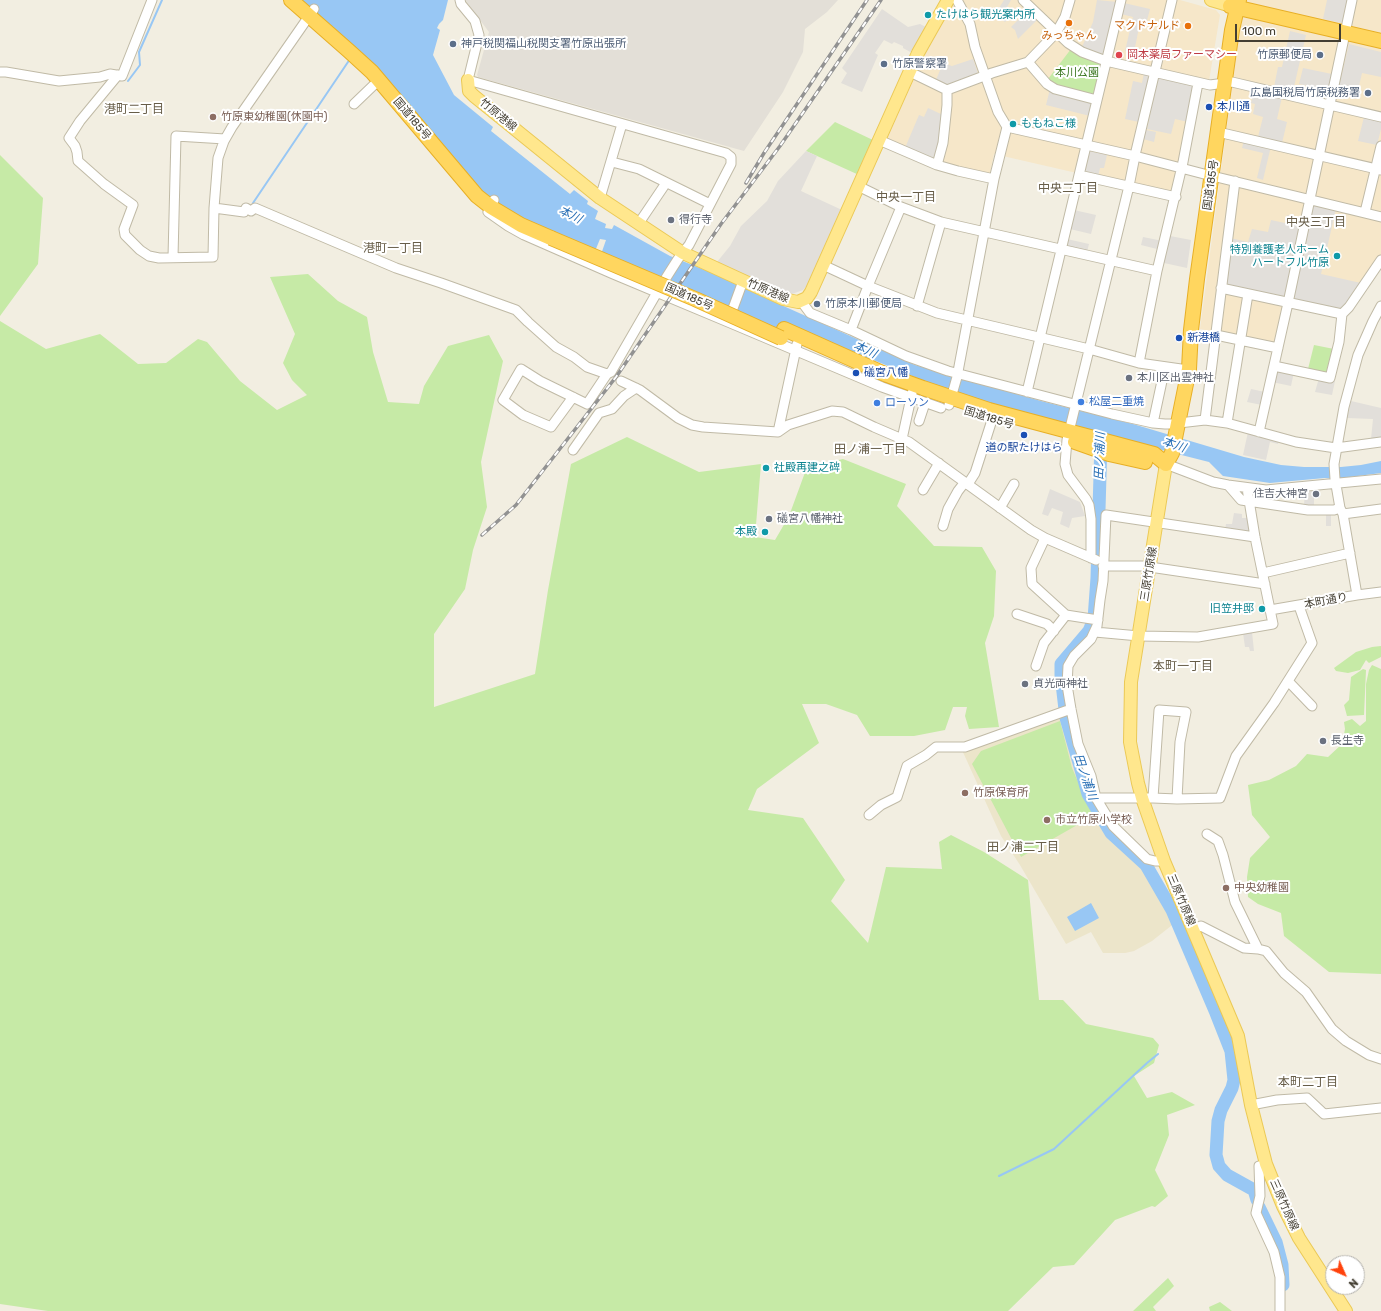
<!DOCTYPE html>
<html>
<head>
<meta charset="utf-8">
<style>
  body { margin:0 }
  #map { position:relative; width:1381px; height:1311px; overflow:hidden; background:#f2eee1; font-family:Rubik,sans-serif }
  canvas { display:block }
  .north { position:absolute; left:1325px; top:1255px; width:40px; height:40px; box-sizing:border-box; background:#fff; border:1px solid #b4b2ad; border-radius:50%; rotate:135deg; font-size:11px; font-weight:700; line-height:16px; text-align:center; color:#433e32 }
  .north::after { content:''; display:block; margin:auto; width:14px; height:18px; background:#ff420b; clip-path:polygon(50% 0,100% 100%,50% 72%,0 100%) }
  .scale { position:absolute; left:1235px; top:24px; width:106px; height:18px; box-sizing:border-box; border:2px solid #433e32; border-top:0; padding-left:5px; font-size:12px; line-height:14px; white-space:nowrap; color:#433e32; -webkit-text-stroke:3px #fff; paint-order:stroke }
</style>
</head>
<body>
<div id="map">
<canvas width="1381" height="1311"></canvas>
<div class="north">N</div>
<div class="scale">100 m</div>
</div>
<script>
const ctx = document.querySelector('canvas').getContext('2d');
ctx.lineJoin = 'round';
function paint(path, color) {
  ctx.fillStyle = color;
  ctx.fill(path, 'evenodd');
}
function toPath(rows) {
  const path = new Path2D();
  for (const r of rows) {
    path.moveTo(r[0], r[1]);
    for (let i = 2; i < r.length; i += 2) path.lineTo(r[i], r[i + 1]);
  }
  return path;
}
function stroke(path, color, width, dash) {
  ctx.strokeStyle = color;
  ctx.lineWidth = width;
  ctx.lineCap = dash ? 'butt' : 'round';
  ctx.setLineDash(dash || []);
  ctx.stroke(path);
}
function label(font, color, halo, rows, align = 'center') {
  ctx.font = font + ' Rubik,"Noto Sans JP",sans-serif';
  ctx.lineWidth = 4;
  ctx.setLineDash([]);
  ctx.textBaseline = 'middle';
  ctx.strokeStyle = halo;
  ctx.fillStyle = color;
  for (const [text, x, y, turn = 0] of rows) {
    ctx.save();
    ctx.translate(x, y);
    ctx.rotate((+turn || 0) * Math.PI / 180);
    ctx.textAlign = isNaN(turn) ? turn : align;
    if (halo) ctx.strokeText(text, 0, 0);
    ctx.fillText(text, 0, 0);
    ctx.restore();
  }
}
paint(toPath([
  [959,0,1169,0,1150,75,1195,84,1177,196,994,154,989,178,939,164,885,140,935,29,948,10],
  [1176,0,1180,0,1216,10,1220,15,1209,81,1161,69],
  [1245,0,1381,0,1381,257,1343,312,1285,300,1276,344,1200,329,1241,20]
]), '#f6e7c9');
paint(toPath([
  [465,0,838,0,827,12,805,29,803,52,783,92,744,151,478,77,477,75,489,32]
]), '#e3dfd7');
paint(toPath([
  [1063,715,1077,771,1090,803,1111,837,1146,872,1170,909,1176,922,1152,941,1134,951,1125,953,1103,953,1091,932,1066,944,1020,865,1001,836,962,750]
]), '#ece5ca');
paint(toPath([
  [1071,49,1100,62,1102,65,1095,95,1057,87,1048,79],
  [835,122,875,141,859,175,806,151],
  [0,155,43,198,38,264,0,316],
  [308,274,338,301,367,317,373,352,388,402,419,404,424,386,448,346,489,335,503,361,481,462,487,507,473,550,465,589,434,634,434,707,535,674,548,590,571,464,627,437,699,472,761,464,755,537,775,540,789,516,807,467,843,459,906,484,897,506,934,546,982,547,996,571,994,616,985,643,999,727,969,729,965,716,967,707,953,707,945,730,914,736,870,736,857,715,826,704,802,704,819,743,757,789,748,810,803,818,845,880,831,901,868,943,886,867,942,869,939,842,951,835,984,852,1028,880,1039,1000,1063,1000,1086,1024,1153,1038,1159,1045,1154,1063,1134,1076,1147,1098,1172,1092,1195,1105,1167,1115,1169,1135,1155,1170,1168,1196,1155,1207,1152,1206,1115,1220,1074,1265,1053,1267,1008,1311,48,1311,0,1304,0,321,46,349,100,334,138,364,166,363,198,339,207,342,240,381,277,410,307,395,292,380,283,363,295,334,270,277],
  [1314,345,1334,349,1329,374,1308,369],
  [1381,646,1381,657,1369,663,1366,660,1360,670,1348,673,1336,671,1334,668,1356,652,1372,647],
  [1372,665,1381,669,1381,974,1329,972,1284,936,1281,913,1258,904,1248,897,1247,877,1250,858,1270,837,1252,815,1248,785,1269,780,1296,766,1307,754,1328,757,1342,744,1345,729,1344,722,1352,719,1360,726,1366,721,1366,684,1369,670],
  [1363,669,1366,670,1364,715,1347,716,1344,705,1349,700,1351,677],
  [1060,721,1072,768,1093,816,1021,857,972,764,981,751],
  [1168,1278,1174,1286,1153,1307,1156,1311,1133,1311],
  [1220,1302,1232,1311,1210,1311,1209,1307]
]), '#c6eaa6');
paint(toPath([
  [1004,0,1011,0,1007,7,1015,12,1005,22,997,16,995,10,999,8],
  [1097,0,1118,2,1105,53,1101,55,1082,47,1093,22],
  [1327,0,1348,0,1344,21,1342,23,1323,19],
  [1124,3,1150,9,1146,24,1140,23,1134,52,1125,51,1133,17,1121,14],
  [882,9,908,27,920,24,926,27,914,54,903,48,903,46,894,42,892,44,884,40,875,53,878,55,862,92,841,83,847,73,842,68],
  [1029,9,1038,19,1018,39,1015,30,1011,27],
  [1290,31,1306,35,1293,91,1274,87,1278,67,1282,67],
  [1349,44,1381,52,1381,77,1362,73,1356,99,1337,94],
  [973,59,979,76,946,85,936,80,943,63,952,66],
  [1303,68,1332,74,1328,90,1299,84],
  [1144,73,1149,74,1139,122,1125,119,1133,81,1142,83],
  [1158,76,1196,84,1188,122,1175,119,1171,134,1147,129],
  [1050,89,1094,102,1090,116,1046,105],
  [1254,91,1282,97,1277,119,1287,122,1282,143,1258,137,1263,117,1253,114,1255,104,1251,103],
  [928,108,943,115,937,158,934,161,905,148,919,115,924,117],
  [1364,117,1381,122,1381,129,1377,145,1358,141],
  [1146,130,1156,132,1154,142,1143,139],
  [1244,140,1271,146,1263,180,1257,178,1263,153,1242,148],
  [806,151,817,156,801,191,842,210,810,283,803,290,792,294,782,292,717,262,730,246,741,226,767,201,778,181],
  [1089,151,1107,155,1104,168,1100,168,1098,177,1083,173],
  [1312,203,1336,209,1321,274,1361,283,1342,311,1291,300],
  [1074,210,1096,215,1091,234,1070,229],
  [1287,215,1303,219,1285,299,1226,284,1230,238,1248,242,1252,229,1268,232,1271,220,1285,223],
  [1170,236,1191,240,1187,268,1164,263],
  [1143,237,1163,241,1161,250,1141,245],
  [1067,239,1089,244,1087,252,1065,247],
  [1275,368,1294,372,1291,386,1272,382],
  [1319,378,1335,381,1332,395,1315,392],
  [1251,389,1265,392,1262,405,1247,402],
  [1351,401,1381,408,1381,438,1371,439,1373,419,1347,418],
  [1248,432,1279,439,1278,444,1270,442,1266,460,1243,455],
  [1050,489,1080,502,1085,516,1072,518,1069,528,1060,524,1063,512,1052,508,1048,516,1042,514],
  [1314,490,1314,506,1304,506,1305,491],
  [1234,513,1242,514,1242,518,1251,518,1251,534,1225,530,1226,524,1232,524],
  [1326,513,1331,513,1331,526,1326,526],
  [1252,632,1254,651,1250,651,1249,647,1245,647,1243,633]
]), '#e2dfda');
paint(toPath([
  [284,0,448,0,443,20,439,24,437,28,440,30,433,55,454,95,493,127,491,131,570,194,574,190,588,201,587,204,598,211,595,219,606,224,605,228,612,229,614,225,670,256,742,285,759,295,915,365,1041,401,1133,424,1244,457,1281,465,1304,467,1341,467,1361,465,1381,461,1381,473,1335,479,1325,478,1270,483,1223,476,1209,462,1020,414,922,380,786,324,779,342,598,263,606,240,600,239,591,261,502,219,351,57],
  [1091,903,1099,918,1075,931,1067,917]
]), '#98c7f4');
stroke(toPath([
  [128,81,140,65,139,52,162,0],
  [253,203,350,59],
  [999,1176,1054,1149,1147,1063,1158,1054]
]), '#98c7f4', 2);
stroke(toPath([
  [1101,441,1097,578,1094,619,1089,631,1061,664,1061,675,1066,718,1088,794,1111,833,1146,865,1172,910,1216,1013,1231,1051,1234,1080,1232,1088,1221,1110,1218,1121,1216,1155,1219,1166,1227,1175,1254,1190,1257,1200],
  [1259,1207,1276,1242,1282,1265,1283,1285]
]), '#98c7f4', 13);
const minor = toPath([
  [1023,0,1068,43,1082,52,1106,61,1210,85,1232,82,1381,117],
  [1028,62,1047,84,1055,89,1097,100],
  [0,72,6,72,59,81,100,77,110,74,122,76,152,0],
  [910,72,947,90],
  [118,75,80,121,69,138,75,146,77,152,78,161,104,184,133,205,124,229,125,235,140,250,149,256,159,258,213,257,214,208,218,158,224,141,232,127,314,9],
  [354,104,379,80],
  [1007,127,1135,156,1204,174,1381,217],
  [1218,132,1381,170],
  [879,140,937,165,958,171,994,179],
  [612,162,639,169,710,204],
  [937,165,943,143,947,105,947,90,992,73,1028,62,1056,33,1065,17,1070,0],
  [1079,175,1176,197],
  [858,186,901,207,941,222,1157,271],
  [600,198,622,124],
  [494,200,488,212,508,226,524,235,613,274,728,322,743,281],
  [214,208,244,212,246,208,251,211,255,208,396,268,441,283,516,310,528,322,556,347,574,357,587,367,607,374,611,372,659,289,678,259,689,245,731,164,731,157,726,153,468,80,479,35,475,21,461,4,460,0],
  [1365,212,1381,146],
  [639,223,666,183],
  [173,257,176,136,225,139],
  [823,265,868,286,937,313,1089,349,1139,363,1181,369,1189,369],
  [1221,288,1342,314],
  [801,301,810,313,851,330,906,356,948,371,1112,414,1153,423,1165,424,1172,424],
  [917,306,941,222],
  [728,322,882,387,941,408],
  [851,330,868,286,901,207],
  [1216,335,1278,348],
  [1139,363,1157,271,1183,162,1198,83],
  [1274,366,1330,378,1339,342,1342,314,1349,307,1381,260],
  [621,381,640,390,678,418,692,425,703,427,778,432,788,425,832,411,843,412,874,427,909,442,1031,530,1045,538,1096,560],
  [1027,392,1121,0],
  [573,397,551,427,523,415,503,400,521,369,540,381,585,403,587,404,607,374],
  [949,405,957,377,994,179,1007,127,998,112,975,47,970,24,957,0],
  [1205,420,1235,181],
  [919,421,925,403],
  [1153,423,1165,367],
  [1179,423,1205,420,1227,423,1296,442,1336,448,1381,442],
  [1227,423,1248,294],
  [778,432,797,344],
  [1259,432,1288,303,1352,0],
  [902,439,912,393],
  [573,450,599,413,612,409,624,396,636,388],
  [1166,464,1213,482,1228,485,1266,490,1381,479],
  [968,484,975,473,992,420],
  [1228,485,1241,500,1308,510,1334,510,1340,508],
  [923,490,939,463],
  [1000,508,1014,484],
  [1343,514,1381,509],
  [943,526,948,509,958,491,965,482],
  [1045,538,1031,568,1032,584,1066,615],
  [1091,558,1091,519,1089,505,1086,499,1068,475,1065,464,1067,440,1129,186,1136,151,1172,0],
  [1103,566,1143,566,1265,584],
  [1263,573,1350,553],
  [1357,595,1343,514,1340,508,1335,479,1334,464,1344,407,1358,355,1373,321,1381,306],
  [1270,610,1357,595,1381,592],
  [1017,614,1047,624,1054,631],
  [1095,632,1139,636,1198,637,1273,624,1255,537,1247,488],
  [1036,666,1044,643,1066,615,1098,620],
  [1288,681,1312,706],
  [1096,798,1153,798,1159,710,1186,712,1180,742,1177,799,1220,798,1236,756,1274,703,1312,643,1299,606],
  [1153,798,1177,799],
  [869,815,881,805,897,797,907,766,926,755,936,747,965,747,1071,709],
  [1207,834,1218,841,1223,855,1235,902,1258,949],
  [1164,861,1155,861,1147,859,1113,826,1096,798,1091,776,1078,744,1071,709,1067,685,1068,666,1074,656,1091,639,1097,626,1100,600,1103,581,1106,515,1255,537],
  [1193,929,1201,926,1244,948,1258,949,1266,951,1284,973,1306,992,1332,1029,1346,1041,1369,1055,1381,1059],
  [1251,1105,1277,1100,1307,1098,1324,1114,1381,1108],
  [1266,1164,1259,1166,1260,1196,1256,1213,1274,1252,1280,1277,1280,1311]
]);
const major = toPath([
  [1211,0,1228,5],
  [468,80,469,91,474,96,600,198,683,253,783,299,798,302,807,298,811,292,918,53,948,0],
  [1166,464,1131,682,1130,742,1138,783,1142,798,1164,861,1238,1036,1251,1105,1266,1164,1283,1206,1299,1238,1346,1311]
]);
const highway = toPath([
  [291,0,349,51,372,72,477,196,491,207,521,225,551,238],
  [1230,6,1381,41],
  [784,329,887,375,923,388,989,410,1154,454,1166,464],
  [1075,442,1109,454,1145,462],
  [1166,464,1172,453,1189,369,1191,330,1197,279,1232,30,1239,0]
]);
stroke(minor, '#c0baa6', 11);
stroke(major, '#ebc956', 14);
stroke(highway, '#e7af26', 16);
stroke(minor, '#fff', 9);
stroke(major, '#ffe78d', 12);
stroke(highway, '#ffd65f', 14);
const rail = toPath([
  [746,183,764,153,867,0],
  [482,535,516,505,616,377,721,224,780,146,881,0]
]);
stroke(rail, '#929292', 3.5);
stroke(rail, '#fff', 2, [6]);
const highwayBridge = toPath([
  [551,238,695,299,781,338]
]);
stroke(highwayBridge, '#e7af26', 16, []);
stroke(highwayBridge, '#ffd65f', 14);
for (const [x, y, r, color] of [
  [928,15,4,"#0f9aa8"],
  [1069,23,4,"#e8710a"],
  [1188,26,4,"#e8710a"],
  [453,44,4,"#5c6f8a"],
  [1119,55,4,"#e0444e"],
  [1320,55,4,"#5c6f8a"],
  [884,64,4,"#5c6f8a"],
  [1368,93,4,"#5c6f8a"],
  [1209,107,4,"#1a4fb4"],
  [213,117,4,"#8d6e63"],
  [1013,124,4,"#0f9aa8"],
  [671,220,4,"#6b7280"],
  [1337,256,4,"#0f9aa8"],
  [817,304,4,"#5c6f8a"],
  [1179,338,4,"#1a4fb4"],
  [856,373,4,"#1a4fb4"],
  [1129,378,4,"#6b7280"],
  [1081,402,4,"#3f7fe0"],
  [877,403,4,"#3f7fe0"],
  [1024,435,4,"#1a4fb4"],
  [766,468,4,"#0f9aa8"],
  [1316,494,4,"#6b7280"],
  [769,519,4,"#6b7280"],
  [765,532,4,"#0f9aa8"],
  [1262,609,4,"#0f9aa8"],
  [1025,684,4,"#6b7280"],
  [1323,741,4,"#6b7280"],
  [965,793,4,"#8d6e63"],
  [1047,820,4,"#8d6e63"],
  [1226,888,4,"#8d6e63"]
]) {
  const dot = new Path2D();
  dot.arc(x, y, r, 0, 2 * Math.PI);
  ctx.fillStyle = color;
  ctx.fill(dot);
  stroke(dot, '#fff', 1.5);
}
label('11px', '#0d838f', '#fff', [
  ["たけはら観光案内所",936,15],
  ["ももねこ様",1021,124],
  ["特別養護老人ホーム",1329,250,"right"],
  ["ハートフル竹原",1329,263,"right"],
  ["社殿再建之碑",774,468],
  ["本殿",757,532,"right"],
  ["旧笠井邸",1254,609,"right"]
], 'left');
label('11px', '#c56008', '#fff', [
  ["マクドナルド",1180,26],
  ["みっちゃん",1069,36,"center"]
], 'right');
label('11px', '#4e5e75', '#fff', [
  ["神戸税関福山税関支署竹原出張所",461,44],
  ["竹原郵便局",1312,55,"right"],
  ["竹原警察署",892,64],
  ["広島国税局竹原税務署",1360,93,"right"],
  ["竹原本川郵便局",825,304]
], 'left');
label('11px', '#be3a42', '#fff', [
  ["岡本薬局ファーマシー",1127,55]
], 'left');
label('11px', '#3c7722', '#fff', [
  ["本川公園",1077,73]
]);
label('11px', '#164399', '#fff', [
  ["本川通",1217,107],
  ["新港橋",1187,338],
  ["礒宮八幡",864,373],
  ["道の駅たけはら",1024,448,"center"]
], 'left');
label('11px', '#433e32', '#fff', [
  ["竹原港線",498,115,39],
  ["国道185号",412,119,50],
  ["国道185号",1211,185,-82],
  ["竹原港線",768,291,23],
  ["国道185号",689,297,24],
  ["国道185号",989,418,17],
  ["三原竹原線",1149,574,-81],
  ["本町通り",1326,601,-11],
  ["三原竹原線",1181,900,67],
  ["三原竹原線",1284,1205,66]
]);
label('11px', '#785e54', '#fff', [
  ["竹原東幼稚園(休園中)",221,117],
  ["竹原保育所",973,793],
  ["市立竹原小学校",1055,820],
  ["中央幼稚園",1234,888]
], 'left');
label('11px', '#5b616d', '#fff', [
  ["得行寺",679,220],
  ["本川区出雲神社",1137,378],
  ["住吉大神宮",1308,494,"right"],
  ["礒宮八幡神社",777,519],
  ["貞光両神社",1033,684],
  ["長生寺",1331,741]
], 'left');
label('11px', '#366cbe', '#fff', [
  ["松屋二重焼",1089,402],
  ["ローソン",885,403]
], 'left');
label('12px', '#675d48', '#fff', [
  ["港町二丁目",134,110],
  ["中央二丁目",1068,189],
  ["中央一丁目",906,198],
  ["中央三丁目",1316,223],
  ["港町一丁目",393,249],
  ["田ノ浦一丁目",870,450],
  ["本町一丁目",1183,667],
  ["田ノ浦二丁目",1023,848],
  ["本町二丁目",1308,1083]
]);
label('italic 12px', '#256db4', '#fff', [
  ["本川",570,215,27],
  ["本川",865,350,24],
  ["本川",1174,445,19],
  ["田ノ浦川",1100,456,-88],
  ["田ノ浦川",1085,777,71]
]);
</script>
</body>
</html>
